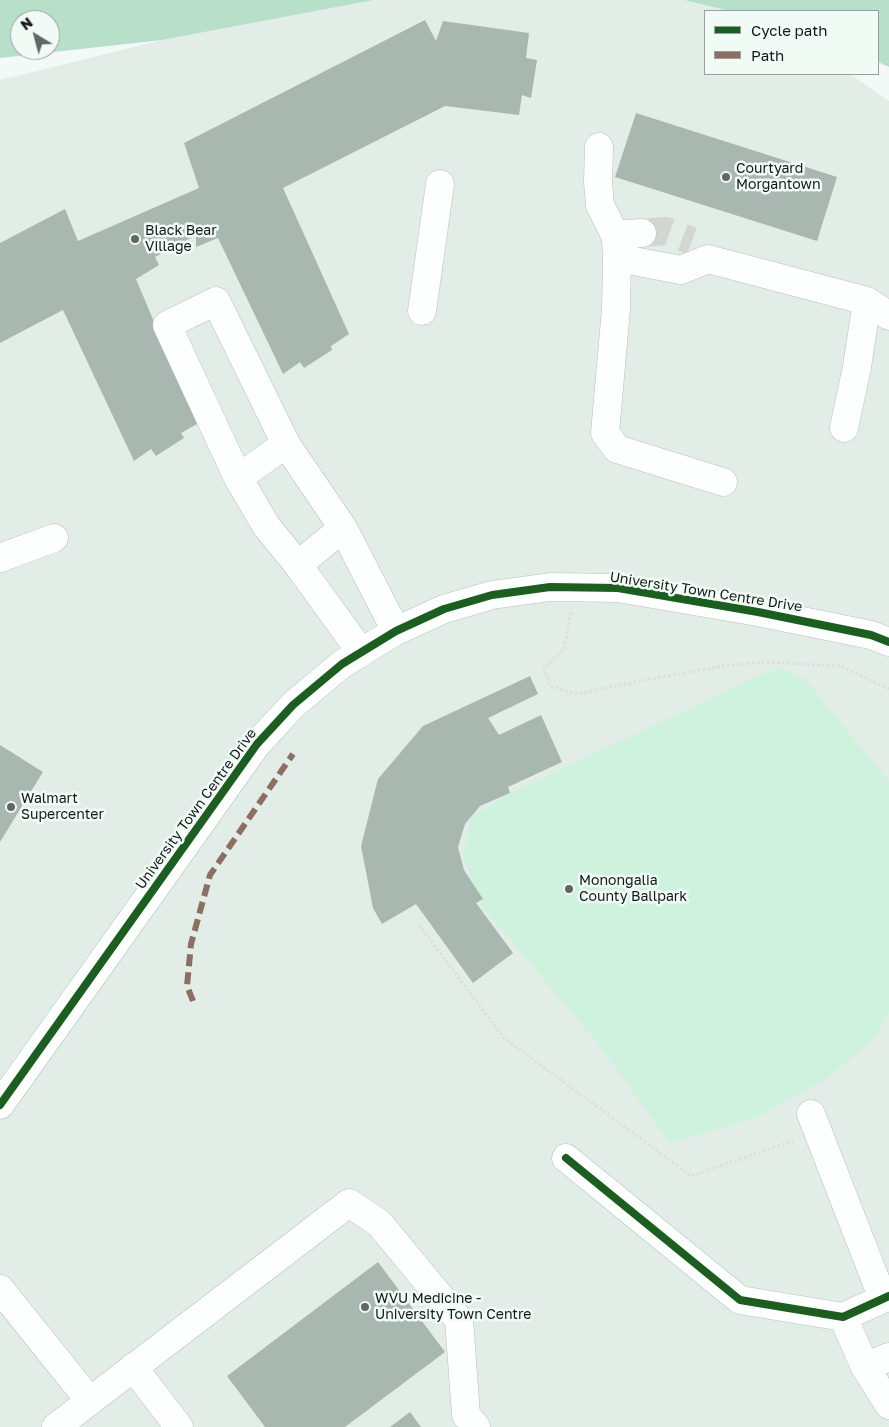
<!DOCTYPE html>
<html>
<head>
<meta charset="utf-8">
<style>
  body { margin:0 }
  #map { position:relative; width:889px; height:1427px; overflow:hidden; background:#f3f9f6; font-family:"Golos Text",sans-serif }
  canvas { display:block }
  .legend { position:absolute; left:704px; top:10px; width:175px; height:65px; box-sizing:border-box; background:#f1fbf5; border:1px solid #99a09c; margin:0; padding:6px 9px; list-style:none; font-size:15px; color:#151816 }
  .legend li { display:flex; align-items:center; gap:10px; height:25px }
  .legend b { width:25px; border:1px solid #99a09c }
  .north { position:absolute; left:10px; top:10px; width:50px; height:50px; box-sizing:border-box; background:#f1fbf5; border:1px solid #99a09c; border-radius:50%; rotate:323deg; font-size:14px; font-weight:700; line-height:20px; text-align:center; color:#151816 }
  .north::after { content:''; display:block; margin:auto; width:18px; height:22px; background:#636764; clip-path:polygon(50% 0,100% 100%,50% 72%,0 100%) }
</style>
</head>
<body>
<div id="map">
<canvas width="889" height="1427"></canvas>
<ul class="legend">
<li><b style="height:6px;background:#1b5e20"></b>Cycle path</li>
<li><b style="height:6px;background:#8d6e63"></b>Path</li>
</ul>
<div class="north">N</div>
</div>
<script>
const ctx = document.querySelector('canvas').getContext('2d');
ctx.lineJoin = 'round';
function paint(path, color) {
  ctx.fillStyle = color;
  ctx.fill(path, 'evenodd');
}
function toPath(rows) {
  const path = new Path2D();
  for (const r of rows) {
    path.moveTo(r[0], r[1]);
    for (let i = 2; i < r.length; i += 2) path.lineTo(r[i], r[i + 1]);
  }
  return path;
}
function stroke(path, color, width, dash) {
  ctx.strokeStyle = color;
  ctx.lineWidth = width;
  ctx.lineCap = dash ? 'butt' : 'round';
  ctx.setLineDash(dash || []);
  ctx.stroke(path);
}
function label(font, color, halo, rows, align = 'center') {
  ctx.font = font + ' "Golos Text",sans-serif';
  ctx.lineWidth = 5;
  ctx.setLineDash([]);
  ctx.textBaseline = 'middle';
  ctx.strokeStyle = halo;
  ctx.fillStyle = color;
  for (const [text, x, y, turn = 0] of rows) {
    ctx.save();
    ctx.translate(x, y);
    ctx.rotate((+turn || 0) * Math.PI / 180);
    ctx.textAlign = isNaN(turn) ? turn : align;
    if (halo) ctx.strokeText(text, 0, 0);
    ctx.fillText(text, 0, 0);
    ctx.restore();
  }
}
paint(toPath([
  [374,0,684,0,730,11,705,11,705,74,850,74,889,101,889,1427,0,1427,0,80,162,40]
]), '#e1ede6');
paint(toPath([
  [783,668,806,680,889,782,889,1012,876,1037,826,1079,757,1117,670,1143,596,1041,481,905,463,854,471,818,504,796,765,673]
]), '#cff2de');
paint(toPath([
  [0,0,374,0,162,40,0,58],
  [20,20,50,20,50,50,20,50],
  [684,0,889,0,889,67,878,62,878,11,730,11]
]), '#b7dfc9');
paint(toPath([
  [425,20,436,41,443,21,529,33,526,58,537,60,531,98,522,95,519,115,445,106,283,188,349,334,331,346,332,350,304,368,300,362,283,374,218,238,196,247,196,235,155,257,159,265,136,279,197,424,181,433,184,438,156,456,151,449,134,461,63,310,0,343,0,243,65,209,78,241,199,188,184,143],
  [636,113,837,177,817,241,615,177],
  [530,676,538,694,488,718,499,735,541,715,562,762,508,787,510,793,480,806,465,824,458,847,464,870,483,899,476,903,513,953,473,983,416,904,382,924,373,908,361,846,378,779,423,726],
  [0,745,43,772,0,842],
  [378,1262,445,1352,345,1427,265,1427,227,1376],
  [410,1412,421,1427,390,1427]
]), '#a8b8b0');
stroke(toPath([
  [642,233,665,231,692,241]
]), '#d2d7d4', 28, [28, 14]);
const minor = toPath([
  [599,147,598,182,600,205,615,235],
  [617,251,615,235,642,233],
  [422,311,440,184],
  [844,428,857,367,867,301],
  [238,478,286,444],
  [723,482,617,449,605,433,616,309,617,258,681,270,708,259,867,301,889,316],
  [0,558,54,538],
  [298,565,343,528],
  [361,652,298,565,267,527,238,478,167,325,216,301,286,444,343,528,396,631],
  [0,1105,257,744,293,705,342,664,396,631,444,609,492,595,550,587,618,588,758,612,871,635,889,642],
  [811,1114,883,1299],
  [566,1158,740,1300,843,1317,889,1296],
  [0,1289,90,1401,349,1203,379,1223,459,1320,466,1415,476,1427],
  [843,1317,865,1367,889,1357],
  [133,1367,179,1427],
  [865,1367,889,1405],
  [56,1427,90,1401]
]);
stroke(minor, '#bbc0bd', 29);
stroke(toPath([
  [571,612,564,649,544,669,550,686,576,694,645,680,723,666,763,662,840,666,889,689],
  [419,925,504,1038,691,1176,796,1140]
]), '#dcdfdd', 3, [2.5, 2.5]);
stroke(minor, '#fdfefe', 28);
stroke(toPath([
  [193,1001,187,986,191,944,210,875,293,754]
]), '#8d6e63', 6, [12, 6]);
stroke(toPath([
  [0,1105,257,744,293,705,342,664,396,631,444,609,492,595,550,587,618,588,758,612,871,635,889,642],
  [566,1158,740,1300,843,1317,889,1296]
]), '#1b5e20', 8);
for (const [x, y, r, color] of [
  [726,177,5,"#636764"],
  [135,239,5,"#636764"],
  [11,807,5,"#636764"],
  [569,889,5,"#636764"],
  [365,1307,5,"#636764"]
]) {
  const dot = new Path2D();
  dot.arc(x, y, r, 0, 2 * Math.PI);
  ctx.fillStyle = color;
  ctx.fill(dot);
  stroke(dot, '#f1fbf5', 2);
}
label('14px', '#151816', '#f1fbf5', [
  ["Courtyard",736,169],
  ["Morgantown",736,185],
  ["Black Bear",145,231],
  ["Village",145,247],
  ["Walmart",21,799],
  ["Supercenter",21,815],
  ["Monongalia",579,881],
  ["County Ballpark",579,897],
  ["WVU Medicine -",375,1299],
  ["University Town Centre",375,1315]
], 'left');
label('14px', '#151816', '#f1fbf5', [
  ["University Town Centre Drive",706,592,9],
  ["University Town Centre Drive",196,809,-54]
]);
</script>
</body>
</html>
